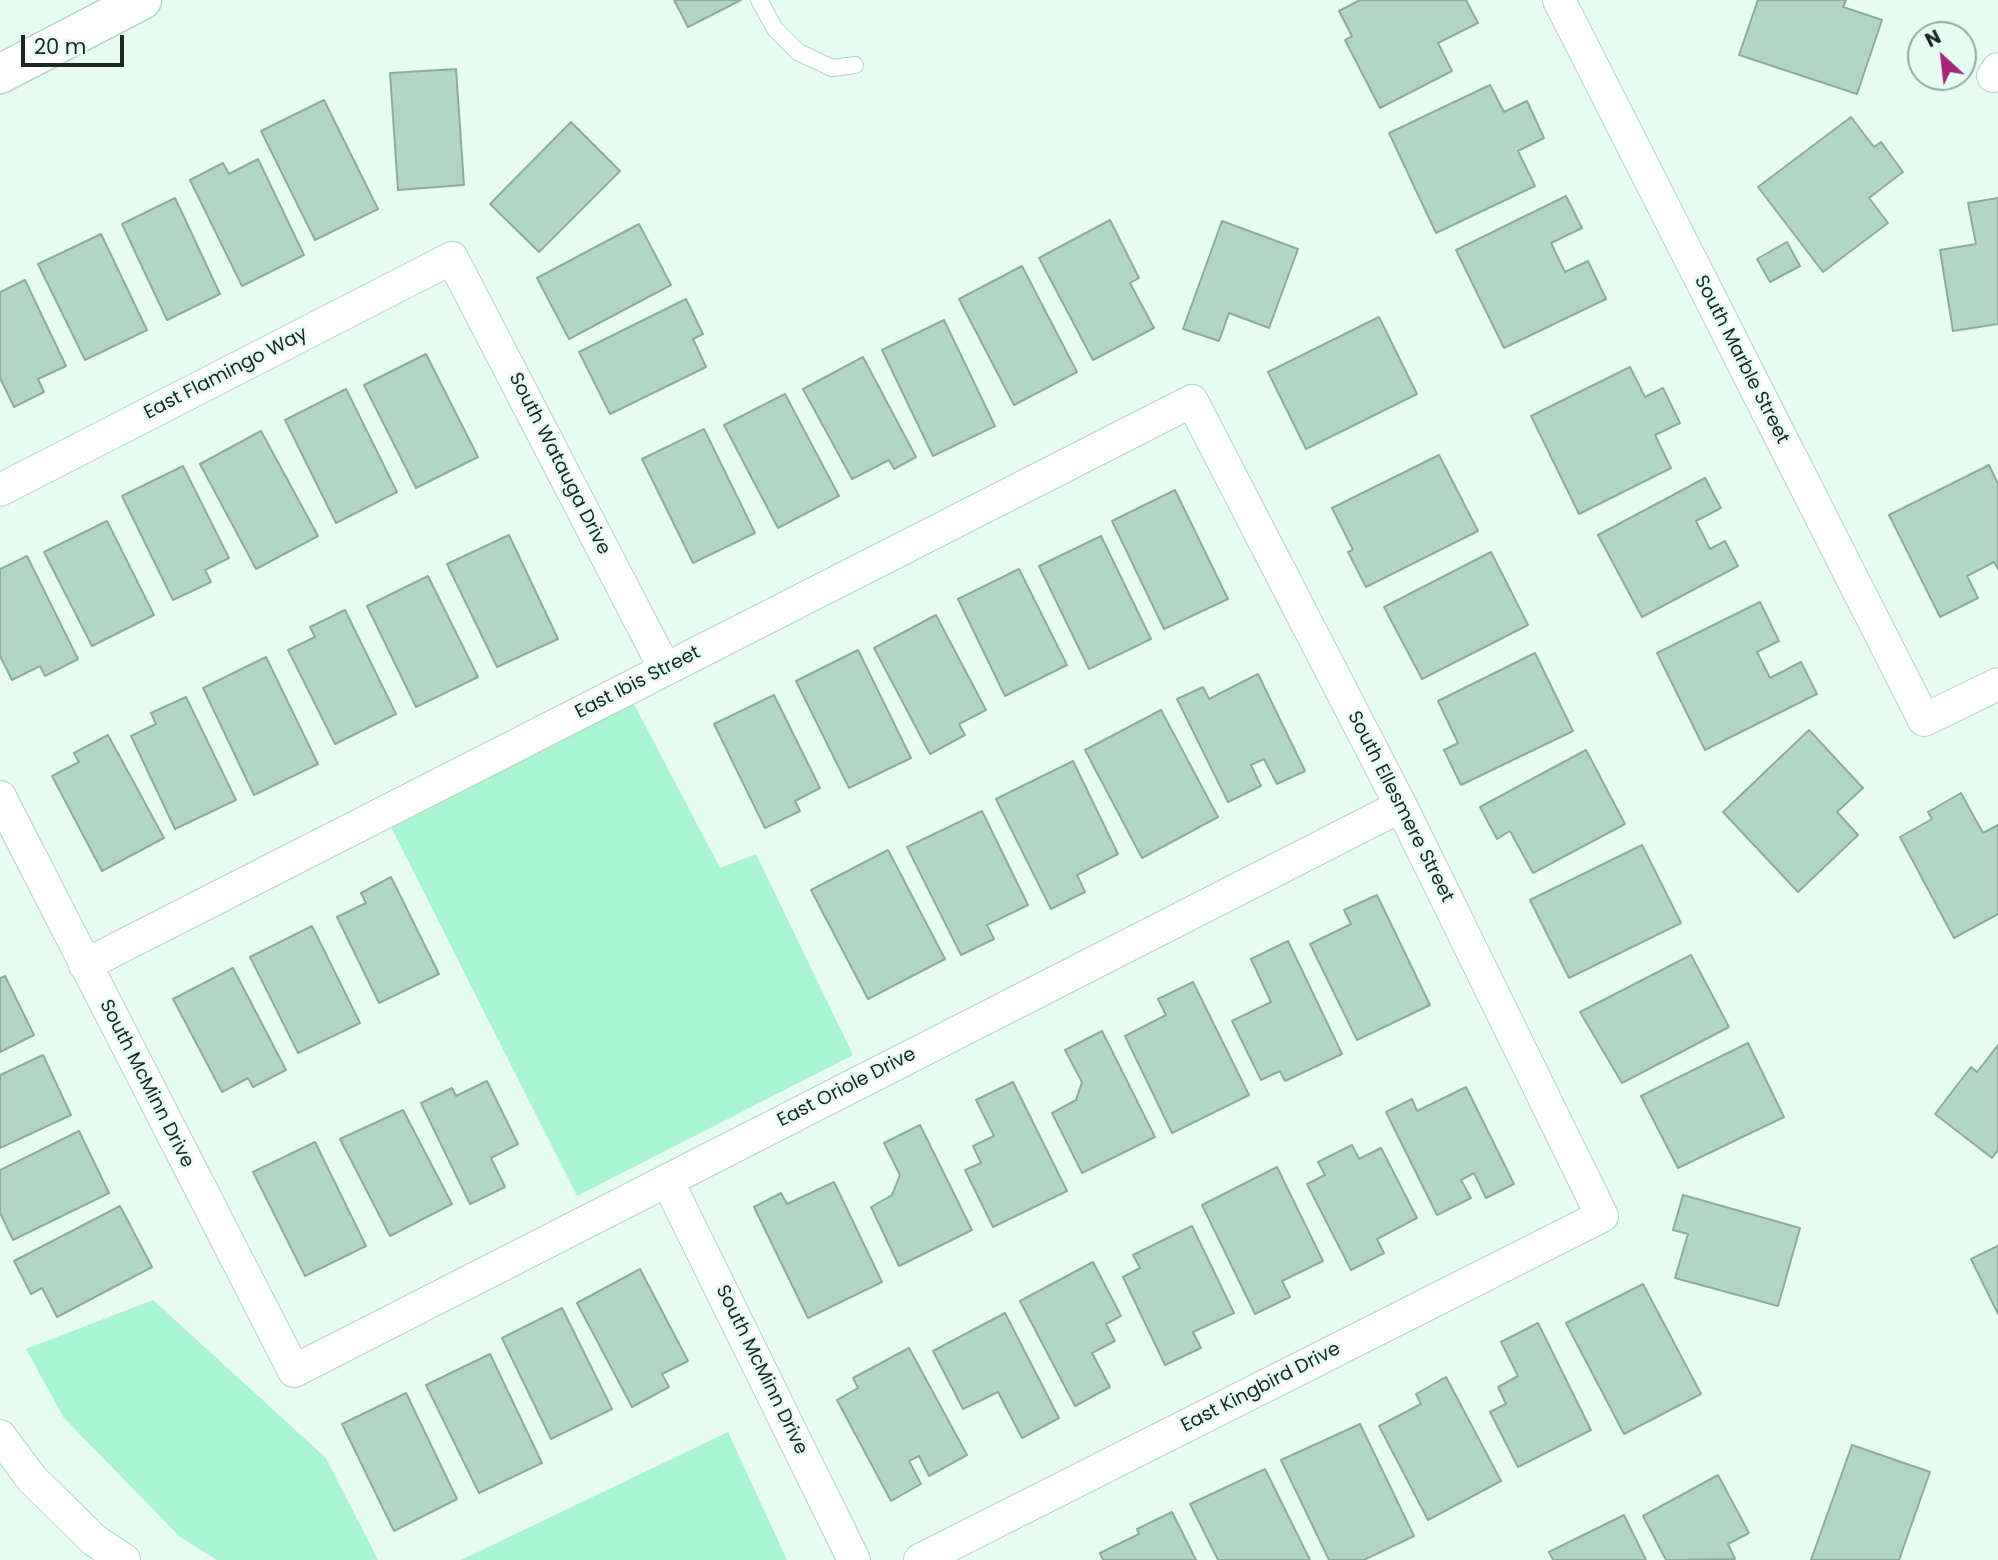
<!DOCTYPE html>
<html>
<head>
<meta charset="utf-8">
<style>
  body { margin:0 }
  #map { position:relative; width:1998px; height:1560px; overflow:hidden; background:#e7fdf3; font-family:Poppins,sans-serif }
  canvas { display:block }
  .north { position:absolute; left:1907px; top:21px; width:70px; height:70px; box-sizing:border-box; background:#e7fdf3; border:2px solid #95a89f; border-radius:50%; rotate:333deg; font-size:19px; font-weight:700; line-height:28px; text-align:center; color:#1a2822 }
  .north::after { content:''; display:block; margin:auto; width:24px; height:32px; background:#a32679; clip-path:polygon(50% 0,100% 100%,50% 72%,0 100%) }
  .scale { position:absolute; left:21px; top:35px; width:103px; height:32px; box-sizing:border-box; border:4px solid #1a2822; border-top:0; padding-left:9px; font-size:21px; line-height:24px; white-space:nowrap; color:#1a2822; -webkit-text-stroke:5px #e7fdf3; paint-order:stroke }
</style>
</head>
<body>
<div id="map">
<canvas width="1998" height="1560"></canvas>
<div class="north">N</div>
<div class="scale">20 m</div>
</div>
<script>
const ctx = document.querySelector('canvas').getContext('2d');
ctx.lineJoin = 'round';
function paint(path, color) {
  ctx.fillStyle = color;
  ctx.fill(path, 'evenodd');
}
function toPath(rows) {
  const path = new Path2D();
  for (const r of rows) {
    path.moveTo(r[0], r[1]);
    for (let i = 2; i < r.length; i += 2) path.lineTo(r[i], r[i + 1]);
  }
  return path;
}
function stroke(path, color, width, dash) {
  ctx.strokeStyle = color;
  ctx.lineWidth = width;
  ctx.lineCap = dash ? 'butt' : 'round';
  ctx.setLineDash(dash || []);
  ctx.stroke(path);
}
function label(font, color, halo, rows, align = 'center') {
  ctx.font = font + ' Poppins,sans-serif';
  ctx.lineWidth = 5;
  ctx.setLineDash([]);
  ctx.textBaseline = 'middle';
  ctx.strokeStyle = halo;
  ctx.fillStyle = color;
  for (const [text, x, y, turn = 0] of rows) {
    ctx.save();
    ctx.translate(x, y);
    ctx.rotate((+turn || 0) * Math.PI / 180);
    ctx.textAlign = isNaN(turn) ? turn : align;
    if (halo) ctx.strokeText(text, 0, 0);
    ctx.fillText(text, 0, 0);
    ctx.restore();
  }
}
paint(toPath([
  [634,704,720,868,756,854,853,1055,577,1196,390,825],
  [153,1300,326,1458,378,1560,217,1560,180,1537,64,1418,26,1349],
  [728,1432,787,1560,461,1560]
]), '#a9f4d2');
const building = toPath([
  [674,0,741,0,688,27,674,0],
  [1360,0,1466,0,1478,23,1438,43,1452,71,1380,108,1345,40,1352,36,1339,11,1360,0],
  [1758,0,1846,0,1843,7,1882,20,1857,94,1739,55,1758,0],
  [456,69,464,185,398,190,390,73,456,69],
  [1490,85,1504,112,1527,101,1544,138,1518,151,1535,186,1436,233,1389,133,1490,85],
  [324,100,378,209,315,240,261,131,324,100],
  [1851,117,1874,147,1881,142,1903,172,1869,198,1888,223,1823,272,1758,187,1851,117],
  [571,122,620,171,539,252,490,204,571,122],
  [258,159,304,255,242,286,190,180,223,163,229,174,258,159],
  [1566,196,1582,228,1551,243,1565,272,1588,261,1606,299,1504,348,1456,250,1566,196],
  [175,198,220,294,167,320,122,224,175,198],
  [1998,198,1998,324,1953,331,1940,250,1976,244,1968,203,1998,198],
  [1110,220,1139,278,1130,283,1154,328,1093,360,1039,258,1110,220],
  [1222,221,1298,249,1269,328,1229,313,1219,341,1183,329,1222,221],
  [639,224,671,285,569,339,537,278,639,224],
  [101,234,147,330,85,360,38,264,101,234],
  [1787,242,1800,266,1770,282,1757,259,1787,242],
  [1022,266,1077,372,1014,405,959,299,1022,266],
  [25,280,66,366,38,379,44,392,14,407,0,378,0,292,25,280],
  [686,299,703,334,693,339,706,367,610,414,579,352,686,299],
  [1379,317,1417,394,1306,449,1268,372,1379,317],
  [944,320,995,426,933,456,882,350,944,320],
  [426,354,478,457,416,488,364,385,426,354],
  [863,357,916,457,894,469,889,460,852,479,803,389,863,357],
  [1630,367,1645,397,1663,388,1680,423,1655,435,1671,468,1579,514,1531,416,1630,367],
  [346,389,397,492,336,523,285,420,346,389],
  [785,394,839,496,778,528,724,425,785,394],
  [704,429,755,533,693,563,642,459,704,429],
  [261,431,318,536,256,569,200,464,261,431],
  [1439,455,1478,531,1366,587,1348,552,1353,550,1332,508,1439,455],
  [1989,465,1998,484,1998,569,1994,562,1967,576,1978,598,1940,617,1889,515,1989,465],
  [183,466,229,558,205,570,211,582,173,600,122,496,183,466],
  [1705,478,1721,508,1696,521,1710,549,1725,541,1738,566,1642,617,1598,535,1705,478],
  [1175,490,1228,599,1164,629,1112,521,1175,490],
  [107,521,154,615,92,646,44,552,107,521],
  [509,535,558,639,497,667,447,564,509,535],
  [1101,536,1151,639,1089,669,1039,566,1101,536],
  [1491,552,1528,625,1422,679,1384,607,1491,552],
  [27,556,78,659,45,676,40,666,12,680,0,656,0,569,27,556],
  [1019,569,1067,665,1005,696,958,599,1019,569],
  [428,576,478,677,416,707,367,606,428,576],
  [1760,602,1779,641,1757,652,1770,678,1801,662,1817,694,1705,750,1657,653,1760,602],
  [345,610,396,714,335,744,288,650,315,637,310,627,345,610],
  [936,615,986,710,959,724,965,735,930,754,874,648,936,615],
  [858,650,911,758,849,788,796,681,858,650],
  [1535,653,1573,731,1461,785,1444,750,1458,743,1438,701,1535,653],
  [266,657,318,764,254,795,203,688,266,657],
  [1258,674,1305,771,1277,784,1264,759,1251,765,1261,786,1228,802,1177,699,1203,687,1209,699,1258,674],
  [774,695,820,788,795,801,800,811,765,828,714,724,774,695],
  [186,697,236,800,175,829,131,736,156,724,151,713,186,697],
  [1161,710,1218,817,1142,858,1085,750,1161,710],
  [1809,730,1863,788,1837,812,1858,835,1798,892,1723,812,1809,730],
  [108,735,164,838,102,871,52,776,79,762,74,753,108,735],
  [1586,750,1625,824,1533,873,1510,831,1497,839,1480,807,1586,750],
  [1073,761,1118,854,1077,875,1085,892,1051,909,996,799,1073,761],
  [1961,793,1983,833,1998,825,1998,914,1954,938,1900,837,1932,819,1928,812,1961,793],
  [982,811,1028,905,987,925,994,939,961,955,907,847,982,811],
  [1642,845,1681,923,1569,978,1530,900,1642,845],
  [888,850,945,959,868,999,811,890,888,850],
  [391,877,439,974,379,1003,337,917,366,903,361,893,391,877],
  [1377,895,1430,1005,1357,1040,1310,944,1351,924,1344,910,1377,895],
  [312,926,360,1023,298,1053,250,957,312,926],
  [1288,941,1342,1054,1285,1081,1280,1071,1261,1080,1232,1021,1271,1002,1251,959,1288,941],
  [1691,955,1729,1027,1622,1083,1580,1012,1691,955],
  [233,968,286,1070,253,1087,248,1078,222,1092,173,999,233,968],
  [5,976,34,1035,0,1052,0,978,5,976],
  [1193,982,1249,1095,1172,1133,1125,1036,1166,1015,1158,999,1193,982],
  [1102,1031,1155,1137,1082,1173,1052,1113,1076,1100,1082,1082,1065,1050,1102,1031],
  [1748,1043,1784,1117,1678,1168,1641,1096,1748,1043],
  [1998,1045,1998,1150,1992,1158,1935,1114,1971,1067,1977,1072,1998,1045],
  [43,1055,71,1115,0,1148,0,1075,43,1055],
  [487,1081,518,1144,491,1158,505,1187,470,1204,421,1103,452,1088,456,1096,487,1081],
  [1013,1082,1067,1191,993,1227,965,1170,981,1163,973,1146,994,1136,976,1100,1013,1082],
  [1466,1087,1514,1184,1486,1198,1474,1173,1461,1180,1471,1198,1437,1215,1386,1112,1412,1099,1417,1111,1466,1087],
  [403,1110,452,1204,390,1236,340,1139,403,1110],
  [920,1125,972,1230,899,1266,871,1207,892,1195,900,1175,884,1143,920,1125],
  [79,1131,109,1193,13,1240,0,1213,0,1170,79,1131],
  [315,1142,366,1246,305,1276,253,1172,315,1142],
  [1352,1145,1359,1159,1381,1148,1417,1218,1377,1239,1384,1253,1351,1270,1307,1184,1325,1175,1318,1162,1352,1145],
  [1277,1167,1323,1261,1282,1281,1290,1297,1255,1314,1202,1205,1277,1167],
  [834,1182,882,1282,808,1318,754,1207,781,1193,787,1204,834,1182],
  [1683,1195,1800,1228,1778,1306,1675,1278,1688,1234,1673,1230,1683,1195],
  [120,1206,152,1267,57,1317,42,1288,31,1294,14,1261,120,1206],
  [1192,1226,1234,1313,1193,1332,1201,1348,1165,1365,1123,1277,1140,1268,1133,1255,1192,1226],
  [1998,1246,1998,1314,1971,1259,1998,1246],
  [1093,1262,1121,1316,1106,1324,1115,1341,1092,1353,1110,1387,1075,1406,1020,1301,1093,1262],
  [640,1269,688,1361,662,1374,669,1387,632,1407,577,1303,640,1269],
  [1643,1284,1701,1394,1624,1434,1566,1323,1643,1284],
  [562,1308,612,1409,551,1439,502,1338,562,1308],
  [1005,1313,1059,1418,1022,1438,998,1392,963,1409,933,1351,1005,1313],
  [1538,1323,1591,1430,1518,1467,1490,1412,1506,1404,1498,1387,1518,1376,1501,1342,1538,1323],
  [909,1348,967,1455,929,1476,919,1456,909,1461,921,1484,891,1501,837,1400,858,1388,853,1378,909,1348],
  [490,1354,542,1463,479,1493,426,1385,490,1354],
  [1446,1377,1501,1481,1428,1520,1379,1426,1421,1404,1416,1394,1446,1377],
  [406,1393,457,1499,394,1531,342,1424,406,1393],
  [1360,1424,1414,1536,1364,1560,1329,1560,1281,1460,1360,1424],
  [1852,1445,1930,1472,1899,1560,1811,1560,1852,1445],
  [1265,1469,1310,1560,1218,1560,1190,1504,1265,1469],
  [1718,1475,1749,1533,1728,1544,1735,1559,1666,1560,1643,1516,1718,1475],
  [1172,1512,1196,1560,1103,1560,1100,1553,1139,1534,1137,1529,1172,1512],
  [1624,1515,1646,1560,1553,1560,1549,1552,1624,1515]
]);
paint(building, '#b2d6c5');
stroke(building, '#8bad9d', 2);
const service = toPath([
  [759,0,775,29,798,52,832,68,855,65]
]);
const minor = toPath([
  [1559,0,1924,720,1998,684],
  [1993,76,1998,69],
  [0,490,452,258,665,669],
  [0,797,294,1371,1401,806],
  [85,965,1192,401,1401,806,1602,1216,920,1560],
  [667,1180,854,1560],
  [0,1436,32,1479,94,1540,124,1560]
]);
const secondary = toPath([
  [0,74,142,0]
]);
stroke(service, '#b3d6c5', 18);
stroke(minor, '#b3d6c5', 34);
stroke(secondary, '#b3d6c5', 41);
stroke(service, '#fff', 16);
stroke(minor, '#fff', 32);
stroke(secondary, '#fff', 38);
label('19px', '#1a2822', '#e7fdf3', [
  ["South Marble Street",1741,360,63],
  ["East Flamingo Way",226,374,-27],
  ["South Watauga Drive",559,464,63],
  ["East Ibis Street",638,683,-27],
  ["South Ellesmere Street",1400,807,63],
  ["South McMinn Drive",146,1084,63],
  ["East Oriole Drive",847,1088,-27],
  ["South McMinn Drive",761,1370,64],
  ["East Kingbird Drive",1261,1388,-27]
]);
</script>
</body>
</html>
